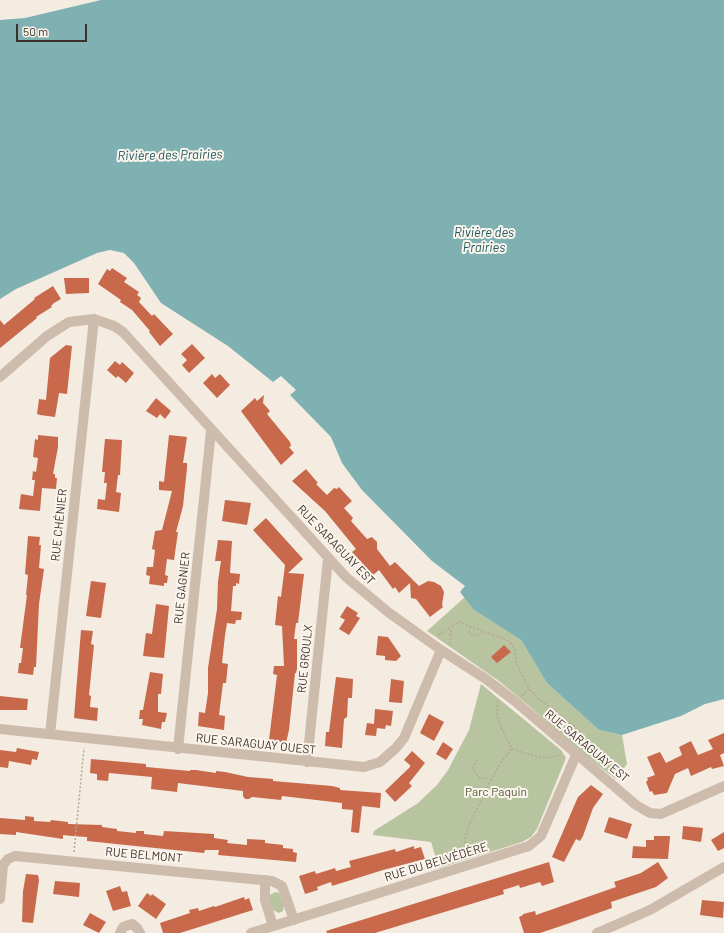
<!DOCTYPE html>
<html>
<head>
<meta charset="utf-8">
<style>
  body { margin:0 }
  #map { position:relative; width:724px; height:933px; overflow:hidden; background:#f4ebe1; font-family:Barlow,sans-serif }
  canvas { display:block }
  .scale { position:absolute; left:16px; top:24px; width:71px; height:18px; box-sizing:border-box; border:2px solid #3b302b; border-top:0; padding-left:5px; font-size:12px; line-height:14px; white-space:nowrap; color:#3b302b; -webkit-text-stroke:3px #fbf5ee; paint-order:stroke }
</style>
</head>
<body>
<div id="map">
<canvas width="724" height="933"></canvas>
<div class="scale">50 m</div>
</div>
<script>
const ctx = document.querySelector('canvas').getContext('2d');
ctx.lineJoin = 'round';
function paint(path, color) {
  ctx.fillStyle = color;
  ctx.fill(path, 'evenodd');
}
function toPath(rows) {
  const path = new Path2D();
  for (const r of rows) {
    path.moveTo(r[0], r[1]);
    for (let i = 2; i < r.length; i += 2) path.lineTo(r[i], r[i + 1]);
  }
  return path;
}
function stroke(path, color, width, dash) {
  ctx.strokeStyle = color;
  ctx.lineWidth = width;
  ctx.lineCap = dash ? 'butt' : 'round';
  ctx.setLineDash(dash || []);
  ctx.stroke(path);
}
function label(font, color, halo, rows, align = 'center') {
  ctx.font = font + ' Barlow,sans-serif';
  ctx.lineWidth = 4;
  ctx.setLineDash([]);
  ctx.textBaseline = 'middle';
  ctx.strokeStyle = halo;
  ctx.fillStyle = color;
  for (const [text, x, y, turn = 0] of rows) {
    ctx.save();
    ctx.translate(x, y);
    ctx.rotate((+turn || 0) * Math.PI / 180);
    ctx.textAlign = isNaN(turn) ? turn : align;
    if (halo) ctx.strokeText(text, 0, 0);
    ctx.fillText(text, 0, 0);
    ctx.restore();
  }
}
paint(toPath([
  [465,597,474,610,521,640,547,683,599,730,622,735,627,764,616,779,576,749,528,705,499,681,427,631],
  [481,684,561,750,566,758,537,829,531,837,522,842,439,868,431,842,373,835,374,831,418,803,437,785,448,770,469,730],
  [275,892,279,893,284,905,283,911,279,913,273,910,269,899,270,895]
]), '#b8c4a0');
paint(toPath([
  [101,0,724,0,724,699,705,704,681,716,622,735,599,730,547,683,521,640,474,610,460,592,465,586,432,561,362,490,342,463,331,437,290,395,296,390,281,376,273,382,228,346,161,303,134,263,124,253,110,250,97,253,16,289,0,299,0,20,25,18]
]), '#7fb0b2');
paint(toPath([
  [112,268,127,278,124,282,139,292,137,295,141,298,139,302,152,316,154,314,173,334,160,346,149,332,150,331,132,310,120,302,121,300,98,284,107,269,110,271],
  [64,278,89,278,89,293,66,294],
  [53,286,61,299,54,303,51,306,52,307,36,317,37,318,0,348,0,320,4,325,35,299,34,298],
  [192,344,205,358,189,373,182,365,187,360,181,354],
  [66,345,72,346,67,394,59,393,55,417,40,415,37,414,39,399,46,400,50,358],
  [115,361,120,365,122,362,134,373,126,383,118,376,116,378,107,370],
  [212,374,215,378,220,374,230,385,217,398,203,383],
  [264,395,263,403,270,411,267,414,290,442,291,446,289,447,294,453,281,465,241,411,255,398,257,401],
  [156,398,171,411,165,419,160,414,157,418,146,411],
  [38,435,58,437,58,447,53,474,55,474,55,478,57,478,56,489,42,488,40,511,19,509,21,494,33,496,35,480,32,480,33,471,36,472,38,458,33,457,35,439,38,440],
  [169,435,187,437,183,463,187,463,187,468,183,506,176,532,178,532,174,560,167,559,165,575,168,576,167,583,164,583,164,586,149,584,150,576,146,575,147,567,153,567,155,550,152,549,155,531,162,530,172,491,159,490,159,481,164,482],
  [105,439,122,440,120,475,118,475,116,492,121,493,119,512,97,509,98,499,105,500,107,483,104,483,105,472,102,472],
  [306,469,318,483,316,484,327,495,334,488,337,489,339,487,352,501,344,508,353,518,351,521,367,539,372,537,377,542,377,549,390,566,395,562,419,586,428,581,434,582,441,586,444,592,442,605,443,607,430,617,416,599,411,598,410,583,399,593,395,587,393,589,379,570,373,575,352,552,356,549,325,511,292,481],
  [225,500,251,503,247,525,222,521],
  [266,518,303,559,288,573,304,574,298,623,296,623,294,639,297,639,297,669,296,673,295,673,289,730,286,743,269,740,277,675,273,674,274,666,284,666,282,626,275,625,278,596,281,597,285,565,253,530],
  [28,536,40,537,39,545,41,545,39,568,44,569,39,604,36,667,34,667,33,675,18,673,19,663,21,663,23,648,20,648,27,595,26,595,28,575,25,574],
  [218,540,232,541,230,573,240,574,239,584,236,583,236,586,233,586,231,611,242,612,241,620,236,620,235,624,227,623,225,635,222,663,228,664,226,683,223,683,219,715,225,716,224,730,198,726,199,712,205,713,208,693,208,668,217,609,218,581,221,561,215,561],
  [91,581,106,583,101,618,86,616],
  [156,604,169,606,164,658,143,656,146,633,152,634],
  [347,606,358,613,356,616,360,618,349,635,339,629,345,620,340,617],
  [81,630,93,631,91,644,94,645,89,695,91,696,90,707,98,708,97,721,74,718],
  [378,636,388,637,401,656,396,661,385,660,385,656,376,655],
  [504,645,511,652,497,663,491,657],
  [150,672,163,674,161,694,158,694,158,712,167,713,165,722,162,722,161,729,142,725,143,719,139,719,140,710,143,710],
  [336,677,353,679,352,698,348,698,347,717,344,719,342,748,325,746,326,732,329,732],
  [391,679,404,681,402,703,389,702],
  [0,696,28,699,27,710,0,710],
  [375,709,393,711,391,726,386,725,385,729,377,728,376,736,365,735,367,723,374,724],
  [429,714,444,722,434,741,420,733],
  [724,733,724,753,720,755,724,766,712,769,711,767,691,776,688,768,675,774,667,793,654,795,652,791,650,792,646,782,648,780,647,778,655,775,647,757,660,752,666,763,682,755,679,747,691,741,698,755,713,749,708,740],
  [443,742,453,749,446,760,436,754],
  [17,748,39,752,37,760,32,759,31,765,9,761,8,768,0,767,0,750,16,752],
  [412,751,425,763,409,783,412,786,395,802,385,791,410,767,410,765,404,760],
  [91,759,146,764,146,767,190,771,190,770,196,770,216,773,216,771,225,772,248,777,273,779,273,781,332,786,340,788,340,790,381,793,380,808,362,806,359,833,351,832,353,810,342,809,342,803,282,796,281,800,252,797,249,799,245,799,243,796,243,791,178,783,177,792,151,789,152,777,109,773,108,781,97,780,97,774,90,773],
  [591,785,603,794,593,808,583,836,580,841,576,839,564,862,552,857,578,797],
  [25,816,34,817,34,821,50,822,51,820,68,822,68,824,102,825,102,827,117,829,117,831,136,833,136,831,144,831,144,834,163,836,164,831,214,834,214,838,228,840,227,843,247,845,247,839,265,840,265,843,283,845,283,848,293,849,293,852,297,853,296,862,218,855,219,850,205,850,204,853,87,841,87,837,72,836,63,835,63,839,16,832,16,835,0,834,0,818,25,820],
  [609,817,632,824,627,839,604,832],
  [683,826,703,828,701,842,682,839],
  [724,832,724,848,718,851,711,840],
  [654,836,670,836,668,859,632,858,633,846,646,847,646,840,654,840],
  [414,846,414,849,421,847,425,859,383,870,332,886,331,882,317,887,318,890,305,894,299,876,315,871,316,874,335,868,336,871,351,867,349,861,395,849,396,852],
  [549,862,554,882,542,886,540,882,520,888,519,885,503,890,504,894,375,933,327,933,326,931],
  [658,862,668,878,656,887,611,902,612,908,567,924,540,933,524,933,519,917,523,915,523,914,535,911,536,915,616,887,614,882,641,873],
  [26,874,38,875,39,880,33,923,22,922,23,891],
  [55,881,80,883,79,897,53,894],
  [120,886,122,892,127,891,131,906,113,911,106,891],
  [147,893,151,896,152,894,166,904,156,919,138,906],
  [244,897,245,900,249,898,253,910,180,933,163,933,160,923,190,913,189,910,198,908,199,911,214,906,215,907],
  [702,900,724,902,723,918,700,915],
  [90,913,106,922,99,933,83,925]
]), '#c8694b');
stroke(toPath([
  [470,627,469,634,473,636,484,633],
  [438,635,459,622,509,641,515,649,516,662,529,689,539,699,579,730,582,736,581,745],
  [450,644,451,628],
  [522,696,529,689],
  [512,749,531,755,546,758,562,755],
  [477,760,473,766,475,773,480,778,491,779],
  [74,852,84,748],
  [467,855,465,839,469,825,490,782,501,762,512,749,499,723,497,713,498,701]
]), '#b9a596', 1.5, [2, 2]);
stroke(toPath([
  [0,377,47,336,69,322,94,319,114,326,123,332,346,577,388,612,441,650,486,679,516,702,636,805,650,813,661,814,724,786],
  [0,729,364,767,380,762,396,748,404,738,441,650],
  [50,734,94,319],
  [178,749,211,431],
  [307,762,328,559],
  [265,880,265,900,273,926],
  [0,899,3,865,8,859,15,856,272,881,282,886,294,920],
  [120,933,123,927,132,924,137,928,140,933],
  [251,933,529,846,541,836,576,755],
  [597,933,650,910,724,867]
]), '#cdbbac', 10);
label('12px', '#3b302b', '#fbf5ee', [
  ["RUE CHÉNIER",59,525,-84],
  ["RUE SARAGUAY EST",336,545,46],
  ["RUE GAGNIER",182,588,-84],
  ["RUE GROULX",305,659,-84],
  ["RUE SARAGUAY OUEST",256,744,6],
  ["RUE SARAGUAY EST",587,746,40],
  ["RUE BELMONT",144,855,5],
  ["RUE DU BELVÉDÈRE",436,862,-17]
]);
label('12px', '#4a5a2e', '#fbf5ee', [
  ["Parc Paquin",496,792]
]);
label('italic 13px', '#1f5a5e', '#fbf5ee', [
  ["Rivière des Prairies",170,155,-1],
  ["Rivière des",484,233],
  ["Prairies",484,248]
]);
</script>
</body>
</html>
